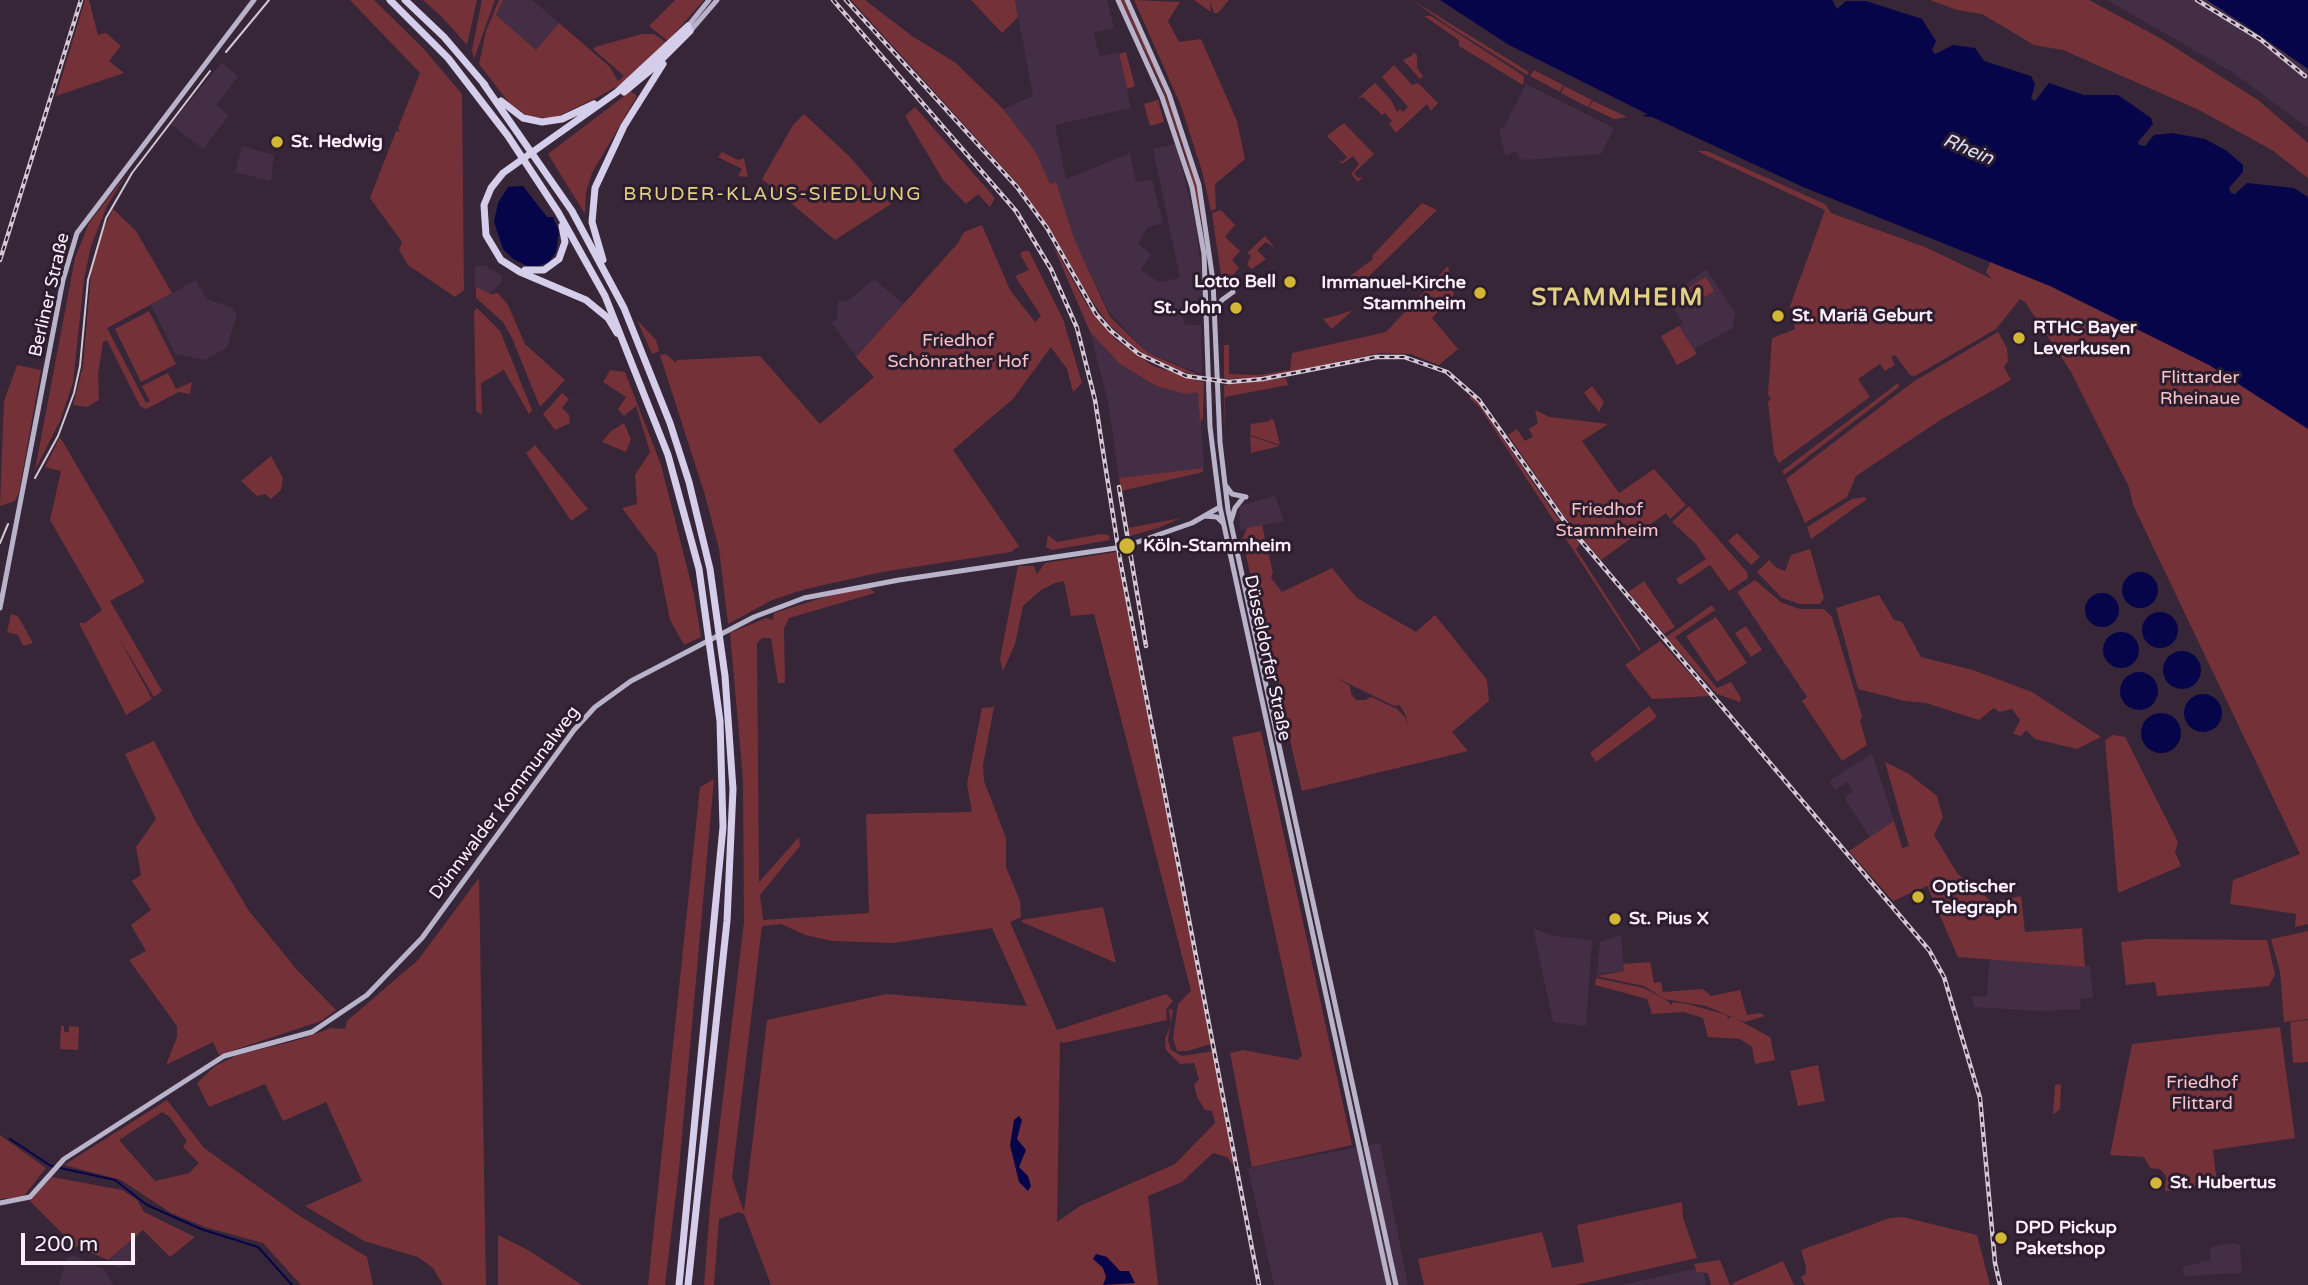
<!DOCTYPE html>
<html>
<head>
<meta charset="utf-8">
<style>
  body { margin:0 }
  #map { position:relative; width:2308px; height:1285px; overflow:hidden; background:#372638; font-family:"Varela Round",sans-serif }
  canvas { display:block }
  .scale { position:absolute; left:21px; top:1233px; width:114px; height:32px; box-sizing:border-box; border:4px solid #fbf0fc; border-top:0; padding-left:9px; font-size:21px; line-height:24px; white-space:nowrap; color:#fbf0fc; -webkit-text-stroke:5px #2c1d2e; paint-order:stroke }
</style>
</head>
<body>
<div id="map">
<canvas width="2308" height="1285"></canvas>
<div class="scale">200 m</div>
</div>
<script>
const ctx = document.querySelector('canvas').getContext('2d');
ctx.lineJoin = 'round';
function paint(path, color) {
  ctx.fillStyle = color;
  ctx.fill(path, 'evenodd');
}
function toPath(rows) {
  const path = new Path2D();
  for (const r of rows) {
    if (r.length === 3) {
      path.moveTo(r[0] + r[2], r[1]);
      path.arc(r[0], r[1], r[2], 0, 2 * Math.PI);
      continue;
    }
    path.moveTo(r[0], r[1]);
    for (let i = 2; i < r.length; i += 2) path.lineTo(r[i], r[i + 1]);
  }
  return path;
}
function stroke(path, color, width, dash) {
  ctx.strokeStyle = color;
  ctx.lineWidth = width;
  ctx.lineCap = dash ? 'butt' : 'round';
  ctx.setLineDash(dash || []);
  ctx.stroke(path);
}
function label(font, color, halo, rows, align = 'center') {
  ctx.font = font + ' "Varela Round",sans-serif';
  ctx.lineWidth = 6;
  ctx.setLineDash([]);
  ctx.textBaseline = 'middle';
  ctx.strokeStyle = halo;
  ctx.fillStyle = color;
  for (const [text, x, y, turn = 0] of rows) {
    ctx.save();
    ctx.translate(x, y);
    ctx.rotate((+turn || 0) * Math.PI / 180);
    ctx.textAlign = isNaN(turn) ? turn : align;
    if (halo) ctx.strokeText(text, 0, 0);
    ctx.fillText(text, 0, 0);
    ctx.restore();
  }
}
paint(toPath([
  [503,0,532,0,559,23,536,50,496,15],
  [1015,0,1107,0,1114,28,1094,33,1099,56,1118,53,1131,108,1055,125,1066,179,1130,153,1136,182,1152,180,1163,223,1148,227,1138,244,1151,254,1141,270,1159,282,1180,278,1153,149,1176,144,1196,225,1203,288,1202,311,1181,313,1185,325,1201,325,1202,374,1148,353,1109,312,1074,238,1056,183,1050,184,1036,152,1003,109,1033,96],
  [2107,0,2207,0,2308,69,2308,128,2232,72],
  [222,62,238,77,216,105,229,116,203,149,171,124],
  [1526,84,1614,128,1601,154,1522,160,1515,151,1505,156,1499,130,1505,125],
  [242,146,274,155,271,181,235,172],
  [475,266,486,266,502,276,500,284,489,294,475,287],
  [1706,269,1735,313,1733,328,1694,349,1679,326,1683,323,1667,299],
  [874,279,903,304,856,357,831,322,837,319,838,302,849,300],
  [196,280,206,299,230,307,237,314,227,348,204,360,175,354,151,305],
  [1090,332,1120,364,1156,386,1199,392,1204,468,1119,478,1108,402],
  [1275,496,1284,521,1240,530,1239,506],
  [1872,753,1894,821,1870,837,1846,801,1845,797,1853,791,1847,782,1835,790,1829,781],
  [1533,928,1553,936,1592,940,1586,1026,1553,1022],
  [1621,935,1624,971,1597,974,1600,942],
  [1989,960,2090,966,2093,997,2080,999,2081,1009,2038,1011,1974,1007,1971,996,1987,997],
  [1380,1143,1408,1285,1274,1285,1248,1168],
  [130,1241,138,1261,117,1268,109,1259],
  [2234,1243,2240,1245,2242,1273,2184,1276,2182,1267,2211,1260,2209,1251,2213,1246],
  [73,1255,104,1269,114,1285,59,1285,66,1260],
  [1703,1267,1706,1285,1621,1285]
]), '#432e45');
paint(toPath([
  [85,0,89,0,98,35,106,33,121,46,109,61,124,73,56,96],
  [350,0,374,0,423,48,462,94,464,290,455,297,408,265,399,250,402,242,370,198,396,131,400,132,398,128,420,73],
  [423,0,477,0,467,45,442,17],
  [482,0,495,0,474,59,472,50],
  [499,0,503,0,496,15,536,50,559,23,610,67,618,81,624,76,593,49,595,47,642,34,654,34,667,43,623,83,598,97,554,118,529,117,510,104,479,64,486,31],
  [675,0,704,0,668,41,649,26],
  [851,0,865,0,912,36,956,63,1003,109,1036,152,1050,184,1056,182,1074,238,1110,317,1148,353,1201,376,1175,370,1140,352,1108,324,1084,289,1052,232,1018,184],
  [971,0,1015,0,1018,17,1002,33],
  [1121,0,1124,0,1155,67,1189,155,1202,208,1209,253,1211,284,1205,234,1186,157,1161,86],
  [1134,0,1180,2,1168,21,1179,42,1201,39,1237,121,1245,159,1215,184,1216,209,1211,211,1202,171,1181,106],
  [1194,0,1229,0,1218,13,1214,13,1210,2,1211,12],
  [1412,0,1529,72,1527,75,1447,25],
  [1930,0,2089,0,2160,38,2258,100,2308,143,2308,178,2272,150,2199,110,2063,50,2034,45,1982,14,1957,10],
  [1424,16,1431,16,1524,76,1523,85,1459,46,1459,40],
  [1126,52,1135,86,1127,89,1119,54],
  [1412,52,1417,55,1417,68,1423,76,1420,79,1403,60,1413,55],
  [1394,65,1412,85,1418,83,1438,103,1431,111,1427,104,1396,133,1389,124,1392,121,1385,113,1382,115,1363,97,1357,99,1375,83,1391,100,1397,112,1400,109,1403,112,1408,107,1382,77],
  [1534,70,1563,85,1560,92,1530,76],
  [1564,86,1592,100,1588,107,1561,93],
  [631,91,637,96,592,173,586,192,585,214,548,154],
  [1158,100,1164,122,1150,126,1144,104],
  [1593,101,1627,117,1614,119,1589,107],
  [915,107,995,198,990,207,978,194,966,204,943,180,905,116],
  [804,114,849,156,891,204,835,240,762,179,793,125],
  [1344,123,1374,154,1354,173,1358,178,1363,177,1358,182,1351,174,1359,164,1353,156,1342,164,1338,160,1342,162,1347,157,1327,136],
  [1697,151,1707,151,1825,204,1831,213,1925,247,1992,279,1986,272,1993,256,2308,324,2308,924,2295,927,2296,914,2230,904,2233,880,2300,854,2133,505,2129,487,2071,372,2025,302,2020,299,1996,329,1915,376,1910,375,1895,355,1891,357,1895,365,1885,371,1880,364,1858,379,1870,397,1779,463,1774,454,1768,402,1771,399,1768,394,1772,338,1795,329,1790,306,1825,210],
  [722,152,738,160,744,158,748,177,738,176,742,169,718,157],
  [126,175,107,206,91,246,84,279,73,383,60,421,35,470,75,258,89,223],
  [121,192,113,209,136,231,172,293,107,328,146,403,150,401,142,386,168,373,176,389,192,382,190,394,179,392,146,409,140,406,107,340,103,342,98,374,99,400,87,407,73,405,83,366,92,264,102,232],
  [1422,203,1437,210,1360,285,1353,286,1346,279,1373,259,1372,256],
  [1221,210,1235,225,1225,237,1240,251,1232,260,1239,268,1225,284,1222,283,1212,213],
  [982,225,1010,290,1035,322,1041,316,1015,276,1029,270,1020,254,1023,251,1029,251,1063,319,1082,383,1073,392,1067,369,1051,347,1013,399,953,450,1019,546,1011,552,882,572,806,589,772,600,728,624,719,549,705,495,660,355,666,354,676,363,677,360,760,356,820,424,874,377,856,357,958,243,964,232],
  [1265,236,1276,249,1266,242,1257,250,1266,259,1252,269,1247,265,1251,256,1247,253],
  [1052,243,1087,305,1116,340,1153,366,1204,382,1203,418,1200,422,1198,392,1186,394,1156,386,1120,364,1090,332],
  [1448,266,1454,295,1432,318,1458,349,1439,365,1411,354,1380,353,1262,378,1224,379,1224,345,1229,345,1229,374,1259,375,1290,370,1292,353,1386,332],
  [1706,277,1714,291,1697,302,1688,288],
  [476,287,491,294,498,293,508,305,525,344,565,380,540,407,512,338,503,322,476,298],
  [477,308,500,331,532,410,529,414,504,370,481,383,482,415,476,411,474,311],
  [1353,310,1332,329,1323,319,1338,315],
  [149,311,176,364,141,382,115,329],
  [637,320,656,340,659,351,652,354],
  [1679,326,1697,354,1677,365,1661,336],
  [1998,332,2007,348,2008,361,2004,367,2011,380,1942,419,1856,476,1847,497,1805,523,1786,479,1913,382],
  [17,365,41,370,19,492,15,501,0,506,4,401],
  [610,370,625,372,661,465,694,595,701,637,684,645,670,620,657,555,622,508,637,504,635,475,650,452,636,406,624,416,618,409,626,397,603,382],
  [1286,378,1288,385,1225,397,1225,437,1224,385],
  [1898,383,1899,387,1784,475,1782,471],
  [1592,386,1604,402,1599,412,1584,393],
  [562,393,569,399,562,408,569,415,570,423,555,430,543,414],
  [1473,395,1554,513,1580,544,1576,549,1641,650,1639,651,1481,409,1469,397],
  [1535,410,1550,417,1608,424,1582,441,1619,493,1654,469,1686,505,1670,519,1666,513,1601,560,1563,515,1508,435,1517,429,1525,441,1533,437,1529,429,1538,423],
  [1270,418,1274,421,1280,445,1250,435,1251,424,1270,421],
  [624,423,631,439,626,452,602,442,611,431],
  [1250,436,1280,446,1251,453],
  [60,437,145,582,110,601,162,691,154,697,116,633,152,699,126,715,79,623,85,623,102,610,50,520,61,471,45,467],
  [535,445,588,509,571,521,526,453],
  [271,456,283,478,281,490,271,499,265,494,257,496,241,481],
  [1203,468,1203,472,1121,491,1119,478],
  [1864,497,1867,499,1811,539,1807,527,1852,499],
  [1689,506,1747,572,1748,578,1729,591,1710,565,1680,585,1676,579,1706,559,1696,544,1672,522],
  [1181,518,1158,528,1130,536,1128,528],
  [1262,525,1273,573,1271,578,1282,592,1332,568,1357,598,1416,632,1435,615,1487,680,1489,701,1452,732,1468,751,1302,791,1242,539,1247,528],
  [1335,677,1394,706,1400,705,1406,716,1408,727,1405,717,1397,709,1371,697,1365,700,1356,700,1351,694,1350,686],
  [1737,533,1760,557,1751,565,1728,541],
  [1101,534,1109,535,1110,540,1052,550,1046,547,1048,535,1057,542],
  [1810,549,1824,598,1820,604,1800,604,1782,598,1757,572,1769,560,1777,568,1785,571,1791,555],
  [1116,552,1211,1044,1187,1051,1177,1051,1173,1038,1178,1004,1191,991,1094,614,1071,616,1064,581,1055,583,1041,590,1023,606,1015,644,1003,671,1000,659,1018,566,1034,566,1037,574,1045,563],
  [1755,580,1782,603,1800,609,1824,609,1832,617,1862,716,1860,721,1867,745,1842,761,1802,701,1807,697,1737,592],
  [1644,581,1675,627,1664,634,1628,592],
  [870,588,875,593,789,618,784,628,785,683,778,683,771,638,762,638,757,643,759,882,799,837,800,846,760,895,763,920,869,913,866,814,972,812,967,784,982,708,994,707,983,765,984,781,1006,838,1006,867,1020,901,1021,917,1010,922,1057,1030,1166,994,1173,1001,1166,1009,1167,1020,1063,1043,1060,1041,1057,1222,1080,1206,1175,1164,1215,1123,1212,1111,1205,1110,1197,1097,1194,1085,1199,1079,1194,1063,1180,1064,1166,1050,1165,1039,1171,1024,1169,1009,1173,1010,1168,1040,1171,1050,1182,1056,1214,1051,1236,1168,1227,1157,1213,1153,1182,1182,1148,1196,1158,1285,771,1285,744,1214,739,1212,719,1219,714,1285,704,1285,710,1206,744,922,743,779,730,633,766,618,773,620,774,613,834,594],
  [781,924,805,935,832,941,893,943,992,928,1027,1006,887,994,767,1020,744,1212,732,1178,762,926],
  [1879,595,1894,620,1902,622,1921,657,1973,670,2032,692,2101,737,2077,749,2035,739,2026,730,2021,736,2013,734,2020,720,2012,709,1999,712,1994,708,1979,720,1926,703,1905,701,1858,689,1836,608],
  [1712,605,1715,610,1675,637,1717,688,1731,682,1741,698,1740,702,1717,694,1666,637],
  [11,614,18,616,33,643,23,646,18,635,7,632],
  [1716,617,1747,663,1717,682,1686,636],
  [1746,626,1762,650,1751,657,1735,633],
  [1660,641,1710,696,1652,699,1625,665],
  [1649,706,1657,717,1596,762,1590,753],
  [1261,731,1352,1145,1252,1167,1230,1053,1243,1050,1297,1060,1302,1056,1232,737],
  [2113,735,2125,737,2178,842,2175,852,2181,866,2118,893,2105,740],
  [154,741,196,822,249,911,298,971,336,1010,321,1021,219,1055,213,1042,166,1065,177,1037,177,1026,129,960,146,951,131,925,151,910,132,881,141,875,136,847,156,819,125,754],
  [1885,762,1909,774,1937,796,1943,817,1934,835,1957,873,1992,902,2021,896,2025,932,2082,928,2085,967,1958,957,1927,886,1893,901,1849,851,1894,821,1902,848,1909,846],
  [714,779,679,1169,665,1285,648,1285,700,787],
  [479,878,486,1285,443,1285,433,1268,418,1257,364,1241,305,1206,362,1181,326,1102,283,1121,265,1084,209,1107,197,1083,215,1066,238,1055,298,1040,331,1028,345,1029,347,1021,418,960],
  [1103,907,1116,963,1022,922,1022,920],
  [2308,931,2308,1019,2284,1022,2280,972,2271,939],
  [2146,939,2267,940,2275,974,2269,986,2157,996,2155,982,2126,985,2121,942],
  [1650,962,1654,983,1661,982,1663,992,1703,989,1711,996,1740,990,1747,1015,1760,1013,1765,1016,1744,1022,1706,1006,1664,999,1644,986,1596,976,1624,971,1623,964],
  [1596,978,1644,988,1669,1002,1670,1006,1673,1002,1688,1004,1727,1015,1728,1019,1731,1016,1770,1037,1775,1060,1755,1064,1752,1047,1740,1039,1708,1037,1703,1018,1684,1012,1652,1014,1647,999,1595,985],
  [2308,1020,2308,1062,2293,1063,2290,1022],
  [61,1026,64,1026,64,1032,69,1032,69,1026,79,1027,78,1050,60,1049],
  [2280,1027,2295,1138,2213,1150,2217,1183,2170,1191,2165,1191,2166,1176,2160,1169,2150,1168,2144,1157,2110,1155,2132,1044],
  [1818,1065,1825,1101,1798,1106,1790,1071],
  [2061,1084,2060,1109,2053,1115,2055,1085],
  [167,1100,204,1148,298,1215,367,1257,373,1285,301,1285,263,1243,205,1227,171,1213,121,1180,64,1165],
  [162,1112,170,1117,187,1141,183,1147,199,1163,189,1173,155,1181,119,1140],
  [0,1135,46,1168,23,1197,0,1199],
  [52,1177,122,1190,137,1200,144,1212,195,1237,170,1257,143,1230,108,1260,75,1246,30,1201],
  [1682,1202,1683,1218,1697,1258,1576,1285,1424,1285,1418,1259,1542,1232,1552,1268,1584,1262,1577,1225],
  [1903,1217,1977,1235,1990,1285,1805,1285,1801,1277,1806,1274,1806,1267,1801,1250,1890,1218],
  [498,1235,528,1250,582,1285,498,1285],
  [1720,1260,1730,1285,1711,1285,1708,1273,1697,1272,1694,1264],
  [1783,1261,1794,1285,1733,1285,1733,1283]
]), '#743137');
paint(toPath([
  [1440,0,1832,0,1837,9,1846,1,1866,1,1922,19,1936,41,1932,50,1935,54,1953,45,1975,48,1984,61,2031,76,2035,84,2031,99,2035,101,2049,83,2084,95,2118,95,2151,118,2153,124,2138,142,2139,145,2145,146,2154,135,2172,133,2205,139,2227,151,2243,165,2243,172,2229,188,2231,193,2235,194,2247,183,2294,188,2308,197,2308,429,2209,365,2050,286,1803,187,1652,117,1642,116,1647,114,1509,45],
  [2207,0,2308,0,2308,69,2245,25],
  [523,186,547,217,553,217,559,231,556,252,549,262,538,266,527,266,513,259,503,249,494,222,498,203,508,187],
  [2140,590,18],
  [2102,610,17],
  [2160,630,18],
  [2121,650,18],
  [2182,670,19],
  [2139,691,19],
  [2203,713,19],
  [2161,733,20],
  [1019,1116,1022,1120,1017,1139,1026,1150,1019,1167,1028,1176,1031,1186,1028,1191,1019,1182,1010,1145,1014,1120],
  [1096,1254,1107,1257,1120,1271,1129,1271,1135,1283,1103,1285,1106,1277,1103,1268,1093,1259]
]), '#070549');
stroke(toPath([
  [10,1139,51,1166,115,1180,147,1205,201,1229,258,1247,292,1285]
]), '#070549', 2);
stroke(toPath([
  [1116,548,1132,544]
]), '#544455', 5, [5, 2.5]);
stroke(toPath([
  [1118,0,1162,97,1192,187,1204,254,1210,427,1220,507,1389,1285],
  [1127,0,1169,94,1199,185,1213,281,1220,442,1228,510,1396,1285],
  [688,26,709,0],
  [692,29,717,0],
  [1215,311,1222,300,1233,292],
  [1226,486,1232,494,1246,497],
  [1205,516,1217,517,1223,523],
  [1231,521,1235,508,1243,498],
  [1132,544,1192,523,1220,507],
  [0,608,63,280,77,233,254,0],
  [0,1203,30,1197,64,1159,224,1056,312,1032,367,995,422,938,574,730,595,707,631,681,754,617,804,598,899,580,1116,548]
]), '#b9b3ca', 5);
stroke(toPath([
  [390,0,448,58,508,136,558,212,605,296,668,455,699,569,720,721,723,827,679,1285],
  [405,0,444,37,485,85],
  [483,83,572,211,624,308,670,423,689,482,710,569,725,676,733,789,727,921,688,1285],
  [624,92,653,68,690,31],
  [501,101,523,118,542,122,562,119,594,104],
  [603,260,592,222,595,188,624,126,663,64],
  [525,270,544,270,559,259,565,242,562,226],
  [617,333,608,318,586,300,520,272,501,260,486,235,484,205,491,188,503,173,617,92,688,26]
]), '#d4ceea', 7);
stroke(toPath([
  [226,52,269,0],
  [35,478,58,436,74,393,80,366,88,280,106,218,132,173,210,71],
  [0,543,8,524]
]), '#d3c7d4', 2);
const rail = toPath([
  [833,0,1016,211,1051,269,1077,328,1095,400,1120,560,1259,1285],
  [846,0,1017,187,1047,228,1096,314,1111,331,1139,354,1186,376,1229,382,1263,379,1376,357,1404,357,1447,372,1479,400,1565,522,1929,950,1944,977,1980,1098,1995,1263,2000,1285],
  [2197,0,2260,39,2305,76],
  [0,260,81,0],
  [1119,487,1146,646]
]);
stroke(rail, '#d3c7d4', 4.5);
stroke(rail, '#2c1d2e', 2, [5]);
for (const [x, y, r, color] of [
  [277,142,7,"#d2b735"],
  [1290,282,7,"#d2b735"],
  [1480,293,7,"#d2b735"],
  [1236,308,7,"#d2b735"],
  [1778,316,7,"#d2b735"],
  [2019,338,7,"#d2b735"],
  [1127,546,9,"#d2b735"],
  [1918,897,7,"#d2b735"],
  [1615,919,7,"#d2b735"],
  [2156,1183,7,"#d2b735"],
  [2001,1238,7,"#d2b735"]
]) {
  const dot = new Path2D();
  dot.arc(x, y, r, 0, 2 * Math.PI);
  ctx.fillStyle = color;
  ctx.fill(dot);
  stroke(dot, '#2c1d2e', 2.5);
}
label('bold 18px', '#fbf0fc', '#2c1d2e', [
  ["St. Hedwig",291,142],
  ["Lotto Bell",1276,282,"right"],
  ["Immanuel-Kirche",1466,283,"right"],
  ["Stammheim",1466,304,"right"],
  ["St. John",1222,308,"right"],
  ["St. Mariä Geburt",1792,316],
  ["RTHC Bayer",2033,328],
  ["Leverkusen",2033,349],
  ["Köln-Stammheim",1143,546],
  ["Optischer",1932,887],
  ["Telegraph",1932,908],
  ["St. Pius X",1629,919],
  ["St. Hubertus",2170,1183],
  ["DPD Pickup",2015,1228],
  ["Paketshop",2015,1249]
], 'left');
label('18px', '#fbf0fc', '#2c1d2e', [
  ["Berliner Straße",50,295,-77],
  ["Düsseldorfer Straße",1267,658,78],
  ["Dünnwalder Kommunalweg",505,803,-53]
]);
label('18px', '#f7c3c5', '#2c1d2e', [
  ["Friedhof",958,341],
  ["Schönrather Hof",958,362],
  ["Flittarder",2200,378],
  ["Rheinaue",2200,399],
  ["Friedhof",1607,510],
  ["Stammheim",1607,531],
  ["Friedhof",2202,1083],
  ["Flittard",2202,1104]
]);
label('italic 19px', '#d9e0f5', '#2c1d2e', [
  ["Rhein",1968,150,23]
]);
ctx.letterSpacing = '2px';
label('19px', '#e3d183', '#2c1d2e', [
  ["BRUDER-KLAUS-SIEDLUNG",773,195]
]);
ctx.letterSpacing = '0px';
ctx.letterSpacing = '2px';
label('bold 24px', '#e3d183', '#2c1d2e', [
  ["STAMMHEIM",1618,299]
]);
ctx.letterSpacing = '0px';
</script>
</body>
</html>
